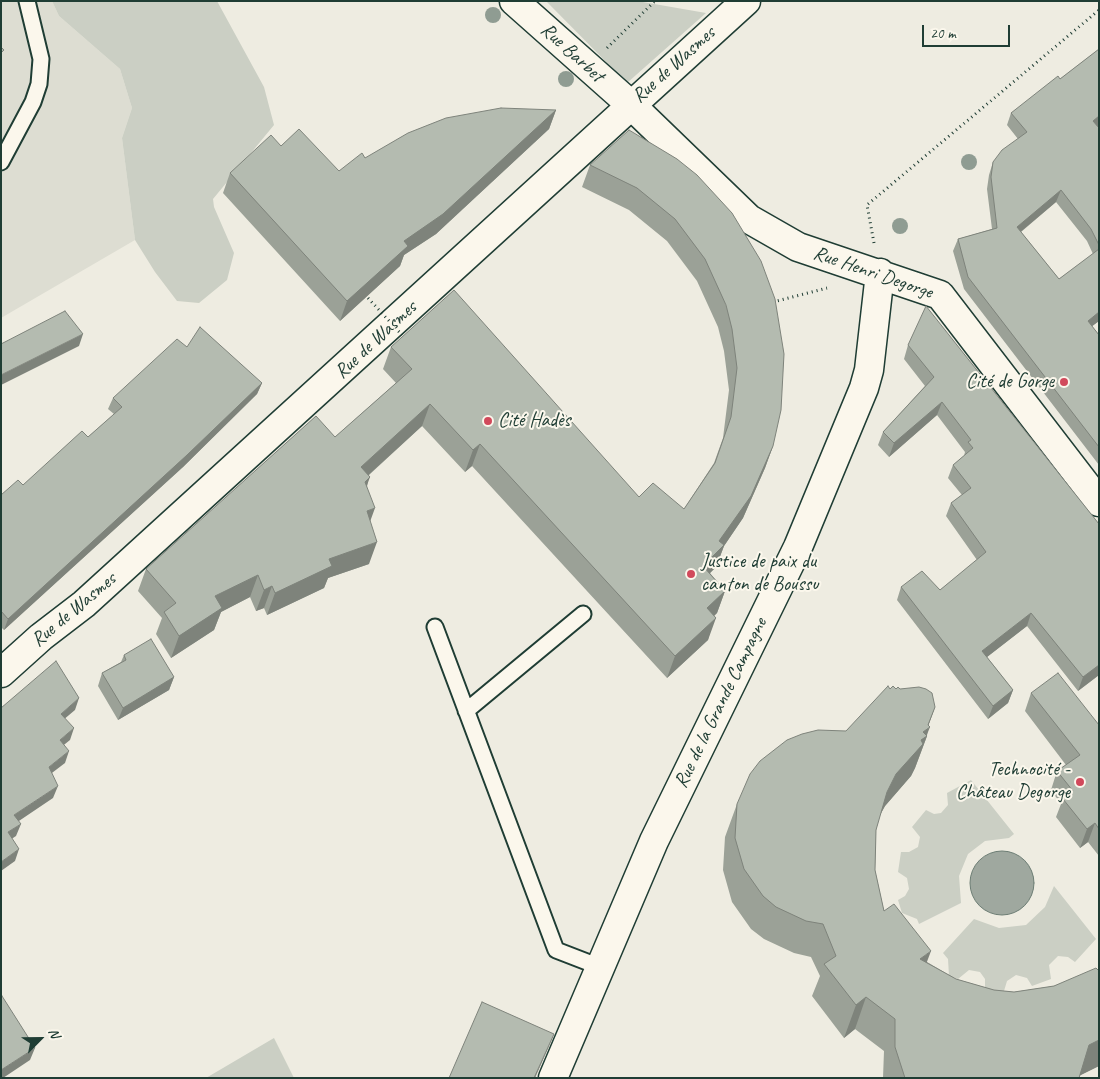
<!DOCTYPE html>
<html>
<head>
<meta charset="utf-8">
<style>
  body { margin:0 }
  #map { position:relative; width:1100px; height:1079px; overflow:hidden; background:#eeece1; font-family:Caveat,sans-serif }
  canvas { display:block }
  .frame { position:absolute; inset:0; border:2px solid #1f3d34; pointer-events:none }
  .north { position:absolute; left:15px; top:1014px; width:50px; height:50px; -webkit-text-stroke:4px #fbf7ec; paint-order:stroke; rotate:67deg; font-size:14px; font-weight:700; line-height:20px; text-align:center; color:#1f3d34 }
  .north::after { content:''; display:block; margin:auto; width:18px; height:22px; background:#1f3d34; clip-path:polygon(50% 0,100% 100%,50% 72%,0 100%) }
  .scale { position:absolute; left:922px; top:25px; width:88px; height:22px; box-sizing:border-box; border:2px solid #1f3d34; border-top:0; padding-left:6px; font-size:15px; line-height:18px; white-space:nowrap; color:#1f3d34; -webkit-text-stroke:4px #fbf7ec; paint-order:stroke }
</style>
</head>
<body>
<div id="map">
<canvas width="1100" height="1079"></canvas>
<div class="frame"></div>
<div class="north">N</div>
<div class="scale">20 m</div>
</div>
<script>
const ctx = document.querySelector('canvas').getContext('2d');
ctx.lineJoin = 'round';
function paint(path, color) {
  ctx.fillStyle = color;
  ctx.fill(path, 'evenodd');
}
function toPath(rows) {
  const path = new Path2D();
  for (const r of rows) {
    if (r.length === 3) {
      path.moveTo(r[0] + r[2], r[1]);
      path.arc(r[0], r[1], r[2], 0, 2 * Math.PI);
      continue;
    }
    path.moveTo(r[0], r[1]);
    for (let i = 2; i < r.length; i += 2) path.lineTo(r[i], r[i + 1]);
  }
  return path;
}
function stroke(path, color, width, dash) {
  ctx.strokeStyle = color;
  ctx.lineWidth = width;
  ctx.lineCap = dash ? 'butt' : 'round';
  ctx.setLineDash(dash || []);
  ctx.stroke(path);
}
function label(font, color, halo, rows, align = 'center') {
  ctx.font = font + ' Caveat,sans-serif';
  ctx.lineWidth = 4;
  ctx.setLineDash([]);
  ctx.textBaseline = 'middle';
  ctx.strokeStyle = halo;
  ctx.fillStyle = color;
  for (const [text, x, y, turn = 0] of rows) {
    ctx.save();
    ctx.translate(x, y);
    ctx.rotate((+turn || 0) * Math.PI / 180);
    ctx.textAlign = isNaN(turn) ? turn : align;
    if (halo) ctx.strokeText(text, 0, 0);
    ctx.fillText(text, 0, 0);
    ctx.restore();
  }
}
paint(toPath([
  [1,1,52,1,59,16,120,69,132,108,122,138,135,240,1,318]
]), '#ddddd2');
paint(toPath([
  [52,1,217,1,264,87,274,125,213,199,214,207,234,253,227,280,199,303,177,301,155,272,135,240,122,138,132,108,120,69,59,16],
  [546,1,637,1,706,13,627,83],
  [971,780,1014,834,1009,838,985,841,968,854,959,876,961,903,919,924,917,919,902,913,898,900,905,896,909,889,907,878,898,872,901,852,909,852,918,847,920,837,912,827,926,810,934,814,941,813,948,805,947,793],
  [1054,886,1096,939,1075,962,1068,957,1058,956,1049,965,1051,979,1032,986,1027,978,1016,975,1007,981,1004,991,985,989,985,979,980,972,969,970,958,979,949,976,948,959,943,953,974,919,999,928,1026,925,1045,907],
  [274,1038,294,1078,206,1078]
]), '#cbcfc4');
const water = toPath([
  [1002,883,32]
]);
paint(water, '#9fa89f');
stroke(water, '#6c7d74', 1);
const lane = toPath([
  [1,162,33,102,39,84,41,59,27,1],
  [435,627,556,950,600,967],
  [466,711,583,614]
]);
const street = toPath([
  [514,1,630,104,749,219,798,247,940,295,1099,502],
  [553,1078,654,841,798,547,864,388,869,370,880,273]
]);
const secondary = toPath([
  [1,673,41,637,84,604,746,1]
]);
stroke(lane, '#1f3d34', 19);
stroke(street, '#1f3d34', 31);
stroke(secondary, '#1f3d34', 31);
stroke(toPath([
  [607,48,655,1],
  [874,243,867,205,1099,10],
  [773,302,827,288]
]), '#1f3d34', 3, [1, 4]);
stroke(lane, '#fbf7ec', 15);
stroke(street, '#fbf7ec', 28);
stroke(secondary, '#fbf7ec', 28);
stroke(toPath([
  [368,298,402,335]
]), '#1f3d34', 3, [1, 4]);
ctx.fillStyle = '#8f9c92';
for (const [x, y] of [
  [493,15],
  [566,79],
  [969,162],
  [900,226]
]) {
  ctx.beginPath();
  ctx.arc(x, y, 8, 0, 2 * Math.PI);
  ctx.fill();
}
paint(toPath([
  [1099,49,1099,125,1097,126,1099,128,1099,321,1092,326,1099,335,1099,465,964,289,953,251,958,239,992,229,987,189,989,175,993,162,1018,139,1007,125,1011,113,1060,79],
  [1056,202,1087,241,1093,254,1059,279,1021,232],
  [556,110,549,129,436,234,404,255,400,266,340,321,223,193,230,173,281,146,339,171,365,158],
  [677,159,773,446,765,468,743,518,724,546,716,567,710,573,725,591,717,613,714,616,708,640,667,678,472,466,465,472,422,426,369,475,367,487,370,521,369,564,328,578,324,588,267,615,264,608,256,611,250,597,221,612,214,630,171,658,156,634,162,618,138,591,146,569,335,437,396,383,383,369,391,347,639,497,684,509,714,463,723,438,729,390,724,351,718,327,697,281,667,241,629,210,582,187,590,165],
  [908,345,1099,524,1099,675,1078,691,1027,626,987,657,1013,690,1008,703,988,719,897,600,901,587,940,590,977,560,946,516,951,503,962,495,948,478,953,465,964,456,965,452,937,415,889,457,878,445,883,432,925,386,904,359],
  [187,347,262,383,257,394,183,467,4,630,1,627,1,495,23,485,88,437,114,414,108,409,113,398],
  [124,655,174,677,169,690,118,720,98,686,102,673,121,662],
  [890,689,900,689,935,707,928,726,927,736,915,768,911,776,885,806,880,815,876,830,875,870,884,911,927,962,956,979,994,990,1014,992,1054,986,1099,969,1099,1066,1080,1075,1080,1078,883,1078,884,1051,855,1029,844,1038,812,996,820,976,811,957,794,953,764,939,751,929,732,902,723,870,725,837,737,804,846,731],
  [1031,693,1099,725,1099,856,1088,842,1080,848,1056,817,1061,804,1051,790,1057,771,1066,765,1025,711]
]), '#9ba197');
paint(toPath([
  [556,110,549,129,436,234,404,255,400,266,340,321,347,301,404,241],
  [1099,116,1099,125,1089,133,1093,121],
  [1061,190,1056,202,1012,239,1017,227],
  [1099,312,1099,321,1083,333,1088,321],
  [83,334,79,346,1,385,1,375],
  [262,383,257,394,183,467,4,630,8,619],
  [942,402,937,415,889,457,894,443],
  [430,404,422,426,353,489,361,467],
  [480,444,472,466,465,472,473,450],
  [773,446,765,468,743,518,724,546,716,567,695,588,703,566,719,541],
  [370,477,362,499,365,482],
  [375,508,367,530,367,511],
  [377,542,369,564,328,578,324,588,267,615,275,593,329,559],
  [258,575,250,597,221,612,214,630,171,658,179,636,215,596],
  [272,586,264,608,256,611,264,590],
  [725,591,717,613,699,630,707,608],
  [1031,613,1027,626,978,664,982,651],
  [716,618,708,640,667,678,675,656],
  [1099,665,1099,675,1078,691,1083,677],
  [174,677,169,690,118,720,123,708],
  [1013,690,1008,703,988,719,993,706],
  [79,698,75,710,56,726,61,714],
  [935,707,927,729,930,727,926,737,927,736,915,768,911,776,885,806,875,824,887,792,896,774,923,732],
  [74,728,70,740,55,752,60,740],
  [69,751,65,763,44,779,49,767],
  [58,786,53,798,10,827,14,815],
  [1095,823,1088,842,1080,848,1087,829],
  [21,824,16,836,4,844,8,832],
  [19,849,15,861,1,871,1,862],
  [931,951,919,983,920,959],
  [866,997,855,1029,844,1038,856,1005],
  [554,1034,549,1046,535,1078,534,1078],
  [1099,1040,1099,1066,1077,1077,1089,1045],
  [35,1048,30,1060,3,1078,1,1078,1,1070]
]), '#7e837b');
const building = toPath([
  [1,47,4,50,1,53,1,47],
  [1099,49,1099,116,1093,121,1099,128,1099,245,1091,229,1061,190,1017,227,1059,279,1099,249,1099,312,1088,321,1099,335,1099,447,968,277,958,239,997,228,991,177,993,162,1002,150,1027,132,1011,113,1058,76,1060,79,1099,49],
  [501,108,556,110,443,214,404,241,408,246,347,301,230,173,271,135,281,146,299,129,339,171,362,153,365,158,408,133,446,118,501,108],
  [629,130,677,159,697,175,732,213,761,261,775,299,784,354,781,410,773,446,751,496,719,541,724,545,703,566,725,591,707,608,716,618,675,656,480,444,473,450,430,404,361,467,370,477,365,482,375,508,367,511,377,542,329,559,332,566,275,593,272,586,264,590,258,575,215,596,222,608,179,636,164,612,176,603,146,569,316,416,335,437,412,369,391,347,454,290,639,497,653,483,684,509,715,463,731,417,737,368,732,329,726,305,705,259,675,219,637,188,590,165,629,130],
  [926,306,1099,524,1099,665,1083,677,1031,613,982,651,1013,690,993,706,901,587,922,571,940,590,986,552,951,503,971,488,953,465,973,448,968,442,971,440,942,402,894,443,883,432,934,377,908,345,926,306],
  [65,311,83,334,1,375,1,344,65,311],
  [200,327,262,383,187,455,8,619,1,611,1,495,18,480,23,485,82,431,88,437,122,407,113,398,177,339,187,347,200,327],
  [151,639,174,677,123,708,102,673,126,660,124,655,151,639],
  [56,661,79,698,61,714,74,728,60,740,69,751,49,767,58,786,14,815,21,824,8,832,19,849,1,862,1,708,56,661],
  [1058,673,1099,725,1099,829,1095,823,1087,829,1063,799,1073,791,1057,771,1080,755,1031,693,1058,673],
  [888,686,890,689,893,686,896,689,898,687,900,689,919,687,926,689,932,693,935,707,928,725,930,727,923,732,927,736,921,740,923,744,896,774,887,792,876,830,875,870,884,911,894,904,931,951,920,959,956,979,994,990,1014,992,1054,986,1096,968,1098,970,1099,969,1099,1040,1089,1045,1079,1078,905,1078,895,1047,895,1019,866,997,856,1005,824,964,836,956,823,924,806,921,776,907,763,896,744,869,735,838,737,804,750,774,760,761,787,740,802,734,818,730,846,731,888,686],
  [2,996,35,1048,1,1070,1,997,2,996],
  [482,1002,554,1034,534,1078,449,1078,482,1002]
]);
paint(building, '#b4bbb0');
stroke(building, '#7e837b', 1);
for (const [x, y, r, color] of [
  [1064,382,5,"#d1495b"],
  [488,421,5,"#d1495b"],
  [691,574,5,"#d1495b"],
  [1080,782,5,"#d1495b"]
]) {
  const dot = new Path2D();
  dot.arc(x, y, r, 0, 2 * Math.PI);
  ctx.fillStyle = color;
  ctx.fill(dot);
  stroke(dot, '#fbf7ec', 2);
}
label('20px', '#1f3d34', '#fbf7ec', [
  ["Rue Barbet",572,53,42],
  ["Rue de Wasmes",674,65,-42],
  ["Rue Henri Degorge",873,273,19],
  ["Rue de Wasmes",376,340,-43],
  ["Rue de Wasmes",74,610,-40],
  ["Rue de la Grande Campagne",721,703,-64]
]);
label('20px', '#1f3d34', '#fbf7ec', [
  ["Cité de Gorge",1054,382],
  ["Cité Hadès",498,421,"left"],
  ["Justice de paix du",701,562,"left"],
  ["canton de Boussu",701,585,"left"],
  ["Technocité -",1070,770],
  ["Château Degorge",1070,793]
], 'right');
</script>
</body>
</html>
